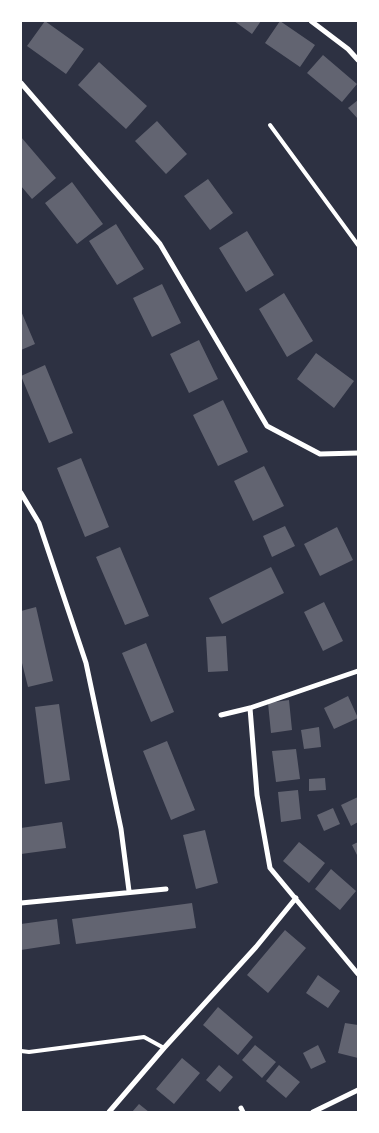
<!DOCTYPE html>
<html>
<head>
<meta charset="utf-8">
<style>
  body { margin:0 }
  #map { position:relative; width:379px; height:1133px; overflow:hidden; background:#2d3142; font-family:"Noto Serif",serif }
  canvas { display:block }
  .frame { position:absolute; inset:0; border:22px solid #fff; pointer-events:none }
</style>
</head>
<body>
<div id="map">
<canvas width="379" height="1133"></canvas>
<div class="frame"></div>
</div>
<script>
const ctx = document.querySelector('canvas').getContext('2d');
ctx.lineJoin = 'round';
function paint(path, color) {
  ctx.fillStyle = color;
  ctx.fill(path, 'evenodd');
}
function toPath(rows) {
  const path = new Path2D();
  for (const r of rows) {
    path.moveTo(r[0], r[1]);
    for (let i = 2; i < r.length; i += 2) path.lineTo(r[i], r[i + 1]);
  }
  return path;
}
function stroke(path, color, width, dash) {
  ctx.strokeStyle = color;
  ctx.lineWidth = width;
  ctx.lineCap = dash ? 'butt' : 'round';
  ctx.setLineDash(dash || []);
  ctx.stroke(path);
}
paint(toPath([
  [45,21,84,49,66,74,27,46],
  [234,21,261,21,252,34],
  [280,21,315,45,300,67,265,43],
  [323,55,357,84,342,102,307,73],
  [99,62,147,106,126,129,78,85],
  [358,100,358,119,348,108],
  [157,121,187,154,166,174,135,141],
  [21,137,56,178,32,199,21,186],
  [208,179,233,213,210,230,184,196],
  [72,182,103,224,77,244,45,203],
  [116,224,144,269,117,285,89,241],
  [247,231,274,275,246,292,219,248],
  [162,284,181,323,152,337,133,298],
  [284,293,313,341,287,357,259,309],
  [21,311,35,344,21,350],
  [199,340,218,379,189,393,170,354],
  [316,353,354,381,334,408,297,379],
  [45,365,73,433,49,443,21,376],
  [223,400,248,452,218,466,193,415],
  [81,458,109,527,85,537,57,468],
  [264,466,284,506,253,521,234,481],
  [285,526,295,546,272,557,263,536],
  [337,527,353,560,320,576,304,544],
  [120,547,149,616,125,625,96,557],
  [271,567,284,593,222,624,209,598],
  [324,602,343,641,323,651,304,612],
  [36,607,53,681,28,687,21,659,21,611],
  [226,636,228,671,208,672,206,637],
  [146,643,174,712,151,722,122,653],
  [348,696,358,718,334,729,324,708],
  [289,700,292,730,271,733,268,703],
  [59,704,70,780,45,784,35,707],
  [319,727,321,747,304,749,301,730],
  [167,741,195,810,171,820,143,751],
  [296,749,300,779,276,782,272,751],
  [325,778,326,790,309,791,309,779],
  [298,790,301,819,281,822,278,792],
  [358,797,358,822,351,826,341,805],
  [333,808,340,824,324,831,317,815],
  [62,822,66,848,21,854,21,828],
  [205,830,218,883,196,889,183,835],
  [299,842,325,863,309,883,283,861],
  [358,842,358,857,352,845],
  [331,869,356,891,340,910,315,889],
  [192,903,196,928,76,944,72,919],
  [57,919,60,944,21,950,21,924],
  [285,930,306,948,268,993,247,975],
  [318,975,340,991,328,1008,306,993],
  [218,1007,253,1037,238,1055,203,1025],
  [345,1023,358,1025,358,1058,338,1053],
  [255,1045,276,1062,262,1078,242,1060],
  [318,1045,326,1062,311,1069,303,1053],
  [182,1058,200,1073,174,1104,156,1089],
  [219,1065,233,1077,220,1092,206,1080],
  [279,1065,300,1082,286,1098,266,1081],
  [139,1104,149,1112,132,1112]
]), '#626471');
stroke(toPath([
  [270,125,358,245],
  [21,1051,29,1052,144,1037,164,1048]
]), '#fff', 4);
stroke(toPath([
  [311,21,348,49,358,60],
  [21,83,160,244,267,426,320,454,358,453],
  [21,493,39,523,86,663,121,829,129,891],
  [250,708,257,795,270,868,358,974],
  [221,715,250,708,358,671],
  [21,903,166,889],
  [241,1108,243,1112],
  [109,1112,164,1048,256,947,296,898],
  [313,1112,358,1090]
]), '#fff', 5);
</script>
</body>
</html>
